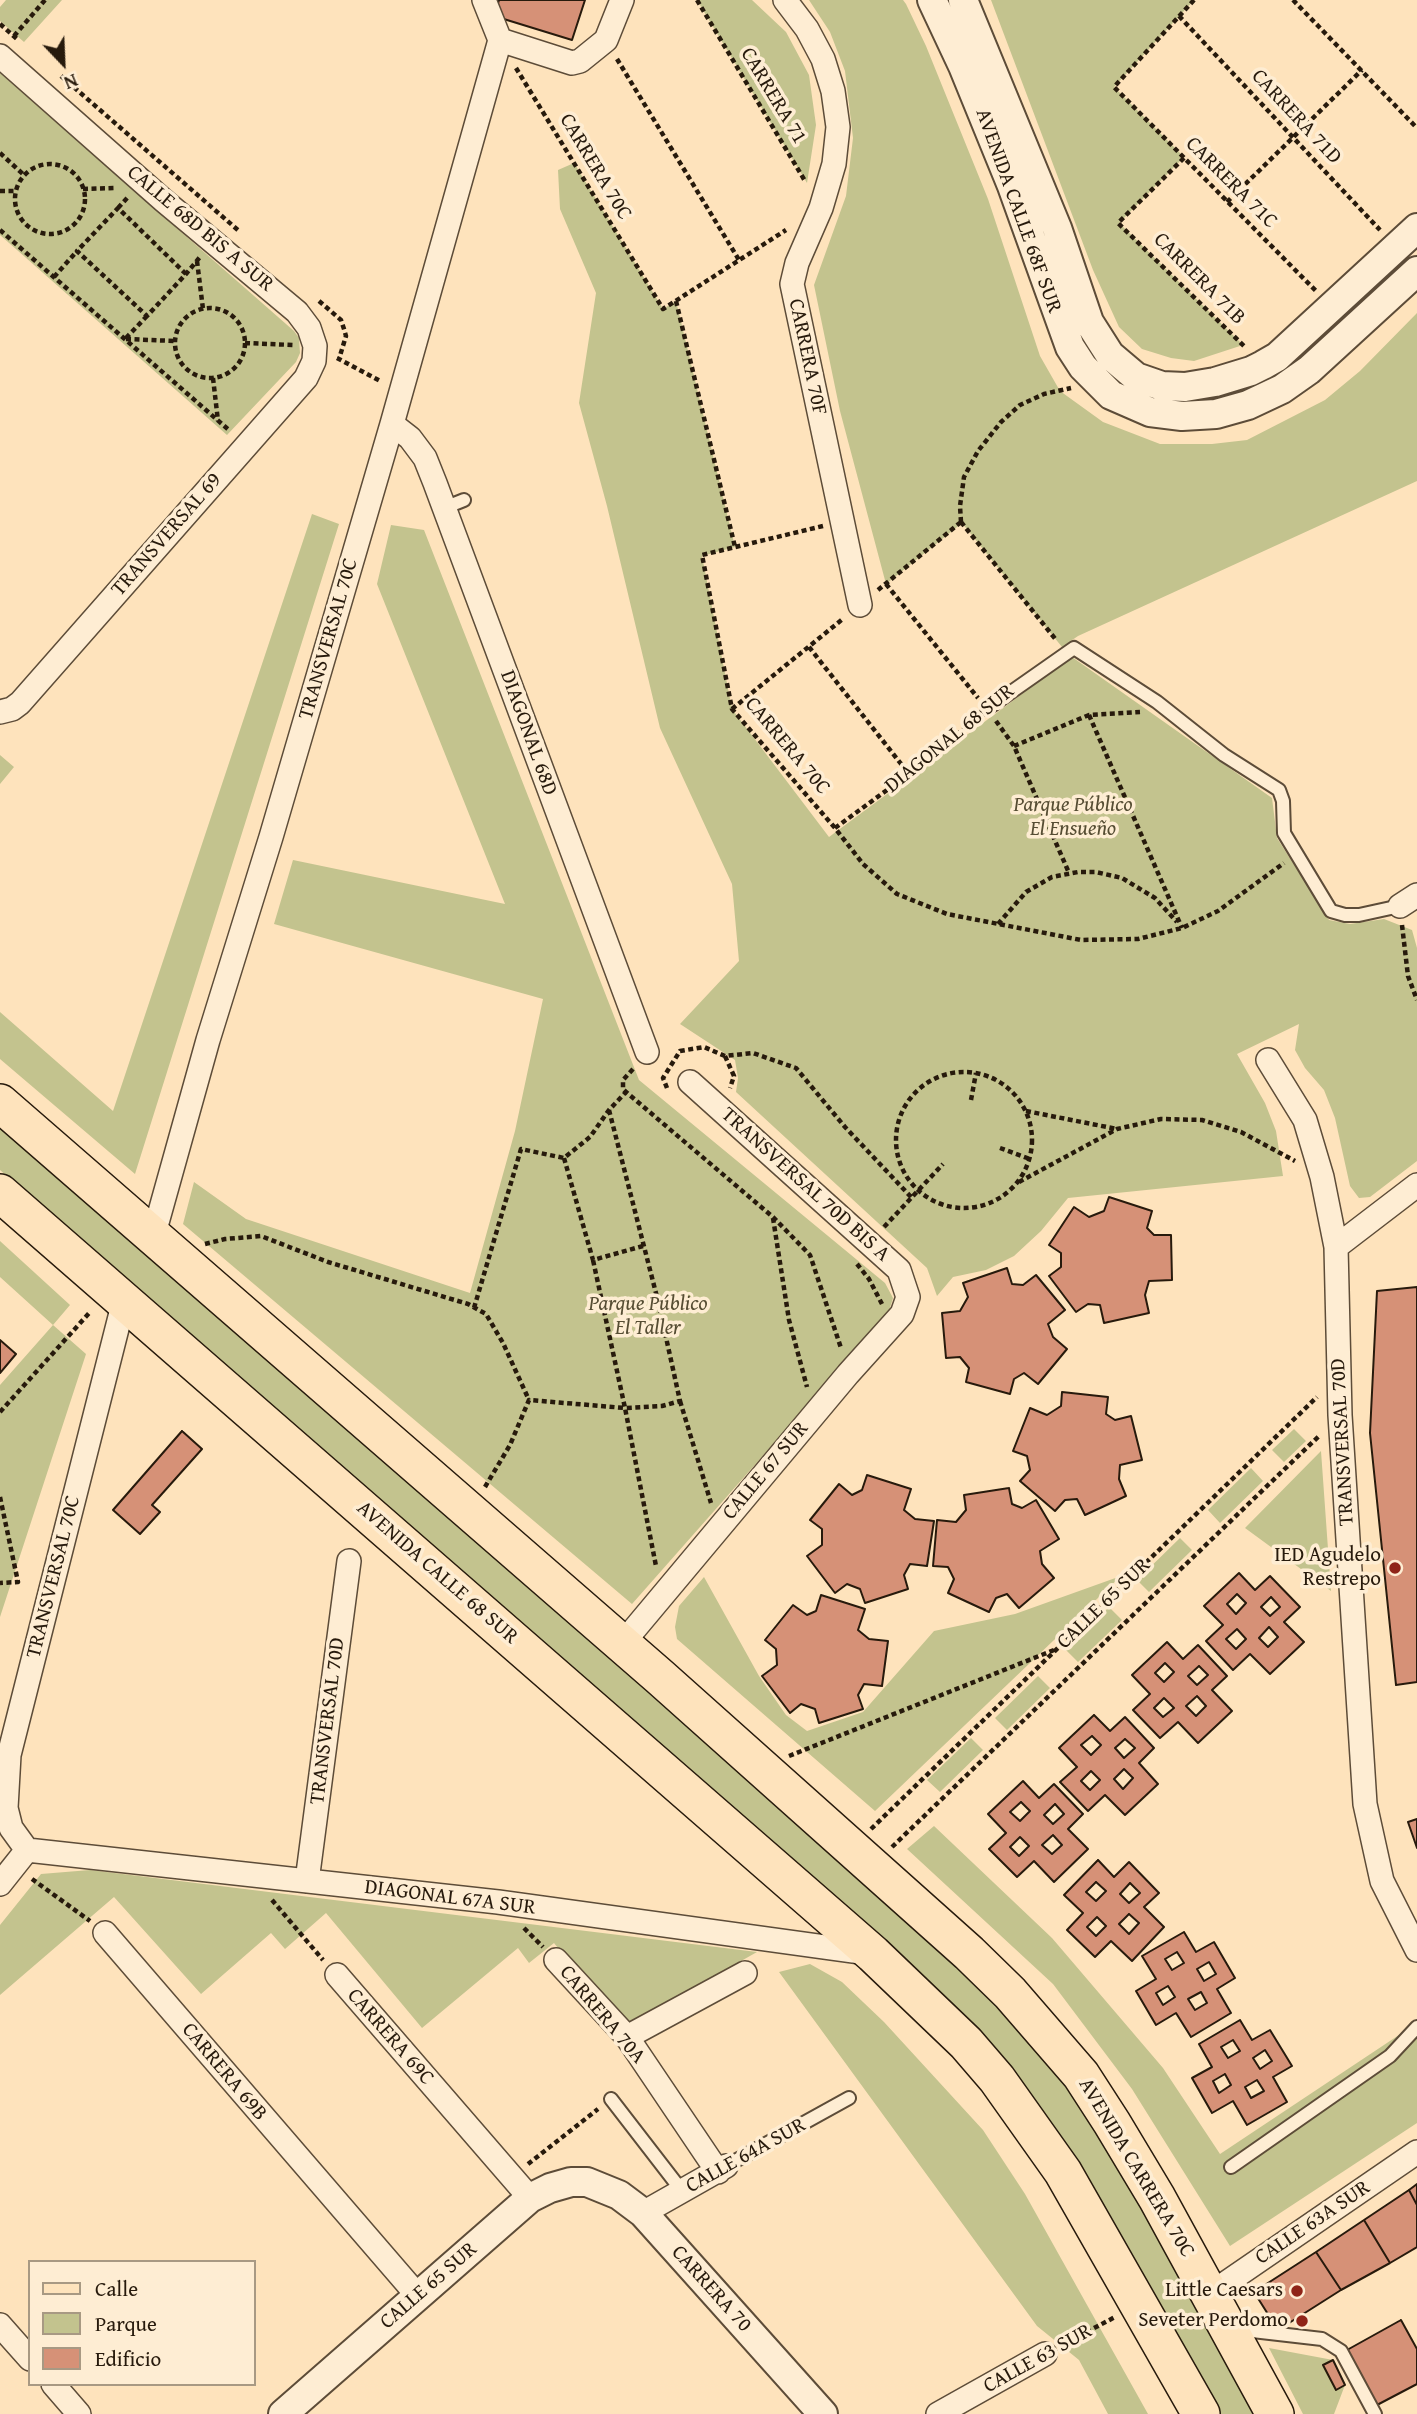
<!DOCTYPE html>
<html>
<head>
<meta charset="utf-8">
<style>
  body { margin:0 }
  #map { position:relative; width:1417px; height:2414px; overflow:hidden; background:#fee3bc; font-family:"Gentium Book Plus",serif }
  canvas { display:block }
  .legend { position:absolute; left:28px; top:2260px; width:228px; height:126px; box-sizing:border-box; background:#feedd3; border:2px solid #a89983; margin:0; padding:9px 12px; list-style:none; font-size:21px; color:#271a0c }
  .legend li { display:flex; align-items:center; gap:14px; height:35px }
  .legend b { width:35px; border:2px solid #a89983 }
  .north { position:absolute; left:28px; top:28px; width:70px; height:70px; -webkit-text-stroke:5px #feedd3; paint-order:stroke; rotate:157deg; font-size:19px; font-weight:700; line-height:28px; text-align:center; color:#271a0c }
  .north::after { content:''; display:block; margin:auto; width:24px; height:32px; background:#271a0c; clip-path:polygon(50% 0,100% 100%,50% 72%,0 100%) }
</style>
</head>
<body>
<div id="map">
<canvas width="1417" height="2414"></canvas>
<ul class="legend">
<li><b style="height:9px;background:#fee3bc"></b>Calle</li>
<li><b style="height:19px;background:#c3c38e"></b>Parque</li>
<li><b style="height:19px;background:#d69177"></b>Edificio</li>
</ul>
<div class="north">N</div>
</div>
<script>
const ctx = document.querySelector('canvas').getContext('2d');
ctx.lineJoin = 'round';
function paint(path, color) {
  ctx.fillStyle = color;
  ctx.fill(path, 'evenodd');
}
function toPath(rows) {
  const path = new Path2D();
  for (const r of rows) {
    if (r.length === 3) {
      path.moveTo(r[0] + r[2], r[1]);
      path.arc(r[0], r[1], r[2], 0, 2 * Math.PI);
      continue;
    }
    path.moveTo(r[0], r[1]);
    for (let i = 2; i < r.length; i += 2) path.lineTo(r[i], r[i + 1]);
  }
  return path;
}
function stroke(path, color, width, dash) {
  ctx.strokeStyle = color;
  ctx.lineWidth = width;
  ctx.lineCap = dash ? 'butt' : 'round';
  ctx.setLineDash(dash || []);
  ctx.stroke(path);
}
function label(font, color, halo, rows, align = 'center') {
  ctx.font = font + ' "Gentium Book Plus",serif';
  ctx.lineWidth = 7;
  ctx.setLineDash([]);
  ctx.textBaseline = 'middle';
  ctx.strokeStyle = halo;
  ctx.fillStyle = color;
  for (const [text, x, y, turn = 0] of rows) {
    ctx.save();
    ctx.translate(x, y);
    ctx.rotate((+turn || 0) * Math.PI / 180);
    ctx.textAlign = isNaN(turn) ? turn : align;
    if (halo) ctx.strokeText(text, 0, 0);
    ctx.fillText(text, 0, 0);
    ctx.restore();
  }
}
paint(toPath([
  [6,0,62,0,24,42,0,21,0,7],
  [697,0,752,0,786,32,809,75,816,125,807,183],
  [809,0,903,0,906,4,926,46,988,199,1040,356,1060,391,1103,422,1160,444,1212,444,1247,440,1325,400,1360,371,1417,313,1417,481,1078,636,1062,647,962,523,886,584,840,411,814,285,846,196,853,138,845,71,830,32],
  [991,0,1194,0,1114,87,1184,157,1119,223,1243,345,1194,361,1171,358,1142,349,1119,327,1093,270],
  [0,73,294,331,299,338,300,353,296,362,227,435,0,235],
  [574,163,663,309,676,301,735,547,702,556,732,709,829,837,1072,657,1272,798,1277,838,1329,920,1350,924,1384,919,1412,930,1417,948,1417,1161,1370,1197,1359,1198,1350,1186,1335,1118,1324,1090,1305,1068,1295,1050,1299,1024,1237,1054,1265,1103,1276,1131,1283,1176,1068,1198,1041,1231,1014,1256,986,1270,953,1277,937,1296,927,1268,736,1092,738,1078,735,1060,680,1024,739,961,732,884,660,728,607,506,579,403,596,293,560,209,558,170],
  [312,514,339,524,135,1174,0,1059,0,1012,113,1111],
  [391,525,424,530,639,1080,885,1283,893,1298,888,1314,632,1604,183,1224,194,1182,246,1219,470,1293,515,1131,543,999,274,924,293,860,505,904,377,584],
  [0,755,14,767,0,784],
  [0,1124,846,1860,955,1959,1074,2091,1260,2414,1219,2414,1070,2156,196,1343,0,1170],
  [0,1241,70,1305,53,1325,86,1354,0,1617,0,1385,53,1325,0,1277],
  [1294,1429,1306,1441,1284,1462,1272,1450],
  [1321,1451,1331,1591,1245,1528],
  [1251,1468,1263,1481,1220,1523,1208,1510],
  [1180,1538,1192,1550,1149,1592,1137,1580],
  [1121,1576,875,1811,677,1639,675,1627,679,1606,704,1577,759,1676,786,1715,807,1731,863,1712,934,1631,1015,1614],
  [1109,1607,1122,1620,1078,1662,1066,1650],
  [1038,1676,1050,1688,1007,1730,995,1718],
  [971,1738,983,1750,940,1792,927,1780],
  [934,1826,1052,1938,1163,2068,1220,2154,1417,2023,1417,2123,1230,2246,1132,2089,1053,1984,907,1849],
  [90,1870,757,1952,623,2028,554,1943,529,1963,518,1948,422,2028,326,1913,285,1949,271,1933,201,1994,114,1897,0,1995,0,1925,41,1874],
  [810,1964,842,1982,884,2022,983,2130,1025,2194,1148,2414,1108,2414,1079,2360,1037,2326,779,1972],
  [1269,2348,1333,2360,1345,2385,1334,2414,1303,2414]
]), '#c3c38e');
const building = toPath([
  [499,0,585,0,572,40,494,16,499,0],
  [1109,1197,1152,1211,1147,1228,1154,1235,1171,1235,1172,1280,1149,1281,1145,1295,1149,1313,1104,1323,1100,1305,1088,1304,1076,1312,1049,1276,1061,1267,1061,1253,1049,1245,1074,1207,1089,1217,1104,1211,1109,1197],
  [1007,1268,1012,1284,1023,1285,1036,1275,1065,1310,1048,1324,1053,1337,1067,1349,1038,1384,1024,1373,1014,1379,1010,1394,966,1382,969,1368,960,1357,946,1358,942,1313,960,1311,968,1297,963,1283,1007,1268],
  [1417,1287,1417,1682,1396,1685,1370,1433,1377,1291,1417,1287],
  [0,1340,16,1354,0,1373,0,1340],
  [1062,1392,1108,1397,1106,1414,1115,1420,1131,1416,1142,1460,1120,1465,1119,1479,1126,1496,1085,1515,1077,1499,1065,1500,1055,1511,1020,1481,1030,1470,1027,1456,1013,1451,1030,1408,1047,1415,1061,1406,1062,1392],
  [182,1431,202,1449,152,1505,160,1512,140,1534,113,1510,182,1431],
  [867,1475,911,1489,904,1510,915,1519,934,1521,927,1566,910,1564,904,1575,908,1589,865,1603,860,1589,847,1584,835,1593,807,1556,822,1545,822,1529,810,1520,839,1484,852,1495,862,1490,867,1475],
  [1009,1488,1012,1504,1022,1508,1036,1500,1059,1539,1040,1551,1042,1564,1054,1578,1019,1608,1007,1594,996,1598,989,1612,948,1593,954,1579,948,1567,933,1566,937,1520,956,1522,966,1510,964,1495,1009,1488],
  [1239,1573,1255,1590,1270,1576,1300,1607,1284,1622,1304,1642,1270,1674,1250,1654,1233,1670,1206,1641,1223,1625,1204,1606,1239,1573],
  [1237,1594,1246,1603,1236,1614,1227,1604,1237,1594],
  [1271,1597,1280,1607,1270,1616,1261,1607,1271,1597],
  [1269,1627,1278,1637,1268,1647,1259,1638,1269,1627],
  [1237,1629,1246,1639,1236,1649,1226,1639,1237,1629],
  [821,1595,865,1609,858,1630,869,1639,888,1641,882,1686,864,1684,858,1695,863,1709,819,1723,815,1709,801,1704,790,1713,762,1676,777,1665,776,1649,765,1640,793,1605,807,1615,816,1611,821,1595],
  [1167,1642,1183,1659,1198,1645,1227,1676,1212,1690,1232,1711,1198,1743,1178,1722,1160,1738,1133,1710,1150,1694,1132,1675,1167,1642],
  [1165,1663,1174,1672,1164,1682,1155,1673,1165,1663],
  [1199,1666,1208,1675,1197,1685,1188,1676,1199,1666],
  [1197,1696,1206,1706,1196,1716,1186,1706,1197,1696],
  [1164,1698,1174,1708,1163,1717,1154,1708,1164,1698],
  [1094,1715,1110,1731,1125,1717,1154,1748,1139,1763,1158,1784,1125,1815,1105,1795,1088,1811,1060,1782,1077,1767,1059,1748,1094,1715],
  [1092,1736,1101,1745,1091,1755,1081,1745,1092,1736],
  [1125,1739,1135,1748,1124,1758,1115,1748,1125,1739],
  [1124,1769,1133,1778,1123,1789,1114,1779,1124,1769],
  [1091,1771,1100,1780,1090,1790,1081,1781,1091,1771],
  [1023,1781,1039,1798,1054,1784,1083,1814,1068,1829,1088,1849,1054,1882,1034,1861,1017,1877,989,1849,1006,1833,988,1814,1023,1781],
  [1021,1802,1030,1811,1020,1821,1010,1812,1021,1802],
  [1055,1804,1064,1814,1053,1824,1044,1815,1055,1804],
  [1053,1835,1062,1845,1052,1854,1042,1845,1053,1835],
  [1020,1837,1029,1846,1019,1856,1010,1847,1020,1837],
  [1417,1819,1417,1848,1408,1822,1417,1819],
  [1098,1860,1114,1877,1129,1862,1159,1893,1144,1907,1164,1927,1132,1961,1111,1941,1095,1957,1067,1930,1083,1913,1064,1895,1098,1860],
  [1096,1882,1106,1891,1096,1901,1086,1892,1096,1882],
  [1130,1883,1140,1893,1129,1903,1120,1894,1130,1883],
  [1129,1914,1139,1923,1129,1934,1119,1924,1129,1914],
  [1097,1917,1106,1926,1096,1936,1087,1927,1097,1917],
  [1184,1932,1196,1952,1214,1942,1235,1978,1217,1989,1231,2013,1191,2037,1176,2013,1156,2025,1136,1991,1156,1979,1142,1956,1184,1932],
  [1177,1952,1184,1963,1172,1970,1165,1959,1177,1952],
  [1209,1962,1216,1974,1204,1981,1197,1969,1209,1962],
  [1168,1986,1175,1997,1163,2005,1156,1993,1168,1986],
  [1201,1992,1207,2003,1195,2010,1188,1999,1201,1992],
  [1240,2020,1252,2040,1270,2030,1292,2066,1273,2077,1287,2102,1247,2125,1233,2101,1212,2113,1192,2078,1212,2067,1199,2044,1240,2020],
  [1233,2040,1240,2051,1228,2058,1221,2047,1233,2040],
  [1265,2050,1272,2061,1260,2069,1253,2058,1265,2050],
  [1225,2074,1231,2085,1219,2093,1213,2081,1225,2074],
  [1257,2080,1264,2091,1251,2098,1245,2087,1257,2080],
  [1417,2184,1417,2205,1409,2190,1417,2184],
  [1409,2190,1417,2205,1417,2247,1390,2263,1364,2220,1409,2190],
  [1364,2220,1390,2263,1341,2290,1316,2252,1364,2220],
  [1316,2252,1341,2290,1278,2330,1254,2292,1316,2252],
  [1401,2320,1417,2349,1417,2384,1377,2405,1347,2350,1401,2320],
  [1333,2360,1345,2385,1336,2390,1323,2365,1333,2360]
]);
paint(building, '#d69177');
stroke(building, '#271a0c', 2);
const service = toPath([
  [444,508,464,500],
  [987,709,1074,648,1157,702,1224,755,1279,790,1283,801,1284,833,1331,911,1345,915,1359,915,1400,906],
  [611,2099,682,2191],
  [726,2166,849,2098],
  [1231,2167,1390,2056,1417,2027],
  [1235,2329,1322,2339,1341,2351,1375,2414]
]);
const minor = toPath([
  [484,0,500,40],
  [785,0,807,29,823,59,833,91,838,127,834,164,821,208,797,263,792,284,860,605],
  [500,40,572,63,580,61,606,40,622,0],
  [0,56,163,200,297,312,309,328,315,346,314,361,306,378,20,703,12,709,0,712],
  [392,424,410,438,425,458,435,483,647,1052],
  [1400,906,1417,895],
  [1268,1060,1305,1120,1322,1177,1336,1247,1340,1415,1365,1804,1382,1881,1417,1950],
  [153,1237,208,1040,271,837,392,424,500,40],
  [1336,1247,1417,1185],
  [622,1644,848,1374,902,1314,908,1297,899,1270,690,1082],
  [27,1850,498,1902,868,1953],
  [27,1850,11,1828,6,1808,9,1755,124,1301],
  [307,1881,349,1561],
  [0,1884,27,1850],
  [105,1933,418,2296],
  [556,1960,627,2037,718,2172],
  [337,1975,530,2198],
  [627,2037,745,1973],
  [643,2213,726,2166],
  [1210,2294,1417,2152],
  [0,2325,30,2359],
  [53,2384,79,2414],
  [938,2414,1045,2354]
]);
const tertiary = toPath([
  [932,0,963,66,1012,186,1070,347,1083,367,1111,395,1150,412,1182,416,1216,414,1248,405,1282,389,1309,370,1417,271],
  [963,0,1057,228,1089,322,1110,355,1136,377,1162,386,1185,387,1215,382,1251,371,1263,365,1277,357,1417,228],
  [283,2414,530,2198,550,2188,571,2182,587,2182,619,2195,643,2213,823,2414]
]);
const primary = toPath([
  [0,1103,660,1677,969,1953,1010,1993,1081,2075,1112,2123,1157,2198,1275,2414],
  [0,1193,873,1954,966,2043,997,2079,1063,2172,1201,2414]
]);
stroke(service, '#5d4c38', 16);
stroke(minor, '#5d4c38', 26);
stroke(tertiary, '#5d4c38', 32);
stroke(primary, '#271a0c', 40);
stroke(toPath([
  [697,0,805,181],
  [1194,0,1114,87,1316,291],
  [1293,0,1417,128],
  [1179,16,1380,230],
  [0,24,17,39],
  [14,36,45,0],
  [617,59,739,260],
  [516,68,663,309,786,230],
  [61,76,239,231],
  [0,153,24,175],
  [1184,158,1118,223,1246,348],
  [50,199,35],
  [83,189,117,188],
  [0,191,16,191],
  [1227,202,1362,70],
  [118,208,129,196],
  [0,230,230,431],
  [197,261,203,309],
  [186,274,118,208,77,251,147,316,186,274,200,257],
  [54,277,77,251],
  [319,301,341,320,344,329,346,336,339,359],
  [676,301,735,547],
  [210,343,35],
  [126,338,147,316],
  [126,339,175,341],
  [245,343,293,345],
  [337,358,382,382],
  [213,378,218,421],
  [961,522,1057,641],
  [961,522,960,506,964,477,978,451,1001,422,1020,405,1044,394,1071,388],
  [823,526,702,555,732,709,835,828,863,864,897,894,947,914,1081,940,1138,939,1182,928,1218,911,1284,863],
  [886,584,978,698],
  [878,590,961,522],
  [809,647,909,774],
  [732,709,844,618],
  [1089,715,1182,928],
  [996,721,1014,746,1069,873],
  [1014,746,1089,715,1140,712],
  [835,828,909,774,976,719],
  [998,924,1026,892,1052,877,1078,872,1096,872,1122,878,1155,898,1177,922],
  [1402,925,1408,976,1417,1000],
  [725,1056,734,1076,730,1088],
  [633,1069,623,1080,623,1089,626,1092,773,1217,810,1255,841,1348],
  [964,1140,68],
  [667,1088,663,1078,680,1051,704,1047,725,1056,753,1053,796,1068,845,1127,912,1198],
  [971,1100,976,1073],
  [609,1110,658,1301,680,1401,662,1406,625,1408,656,1566],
  [1026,1111,1117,1129],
  [1000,1148,1030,1159],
  [564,1158,593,1260,643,1246],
  [1019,1182,1117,1129,1161,1119,1202,1120,1241,1132,1295,1161],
  [773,1218,789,1320,807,1387],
  [884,1227,943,1164],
  [205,1244,225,1239,261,1236,328,1262,468,1304,486,1314,503,1343,529,1400],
  [857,1264,869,1279,882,1304],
  [474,1308,521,1149,564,1158,590,1137,609,1110,626,1092],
  [680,1401,711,1503],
  [0,1412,91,1311],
  [485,1487,510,1445,529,1400,625,1408,593,1260],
  [0,1497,18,1582,0,1583],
  [789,1756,1054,1650],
  [871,1829,1317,1397],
  [892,1847,1319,1436],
  [32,1879,90,1921],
  [272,1900,323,1960],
  [524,1928,543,1947],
  [528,2164,598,2109],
  [1064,2344,1115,2317]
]), '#271a0c', 4.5, [5, 3.5]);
stroke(service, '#feedd3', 12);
stroke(minor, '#feedd3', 23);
stroke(tertiary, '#feedd3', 28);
stroke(primary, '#fee3bc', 37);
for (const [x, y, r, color] of [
  [1395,1568,7,"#8f2418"],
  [1297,2291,7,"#8f2418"],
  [1302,2321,7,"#8f2418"]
]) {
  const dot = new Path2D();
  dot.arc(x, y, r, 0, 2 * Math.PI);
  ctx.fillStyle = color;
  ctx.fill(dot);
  stroke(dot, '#feedd3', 2.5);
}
label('21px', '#271a0c', '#feedd3', [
  ["CARRERA 71",773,96,59],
  ["CARRERA 71D",1296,117,47],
  ["CARRERA 70C",595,167,59],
  ["CARRERA 71C",1231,183,45],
  ["AVENIDA CALLE 68F SUR",1018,211,70],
  ["CALLE 68D BIS A SUR",200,229,40],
  ["CARRERA 71B",1199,279,45],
  ["CARRERA 70F",807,357,78],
  ["TRANSVERSAL 69",167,535,-49],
  ["TRANSVERSAL 70C",329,639,-74],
  ["DIAGONAL 68D",528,733,70],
  ["DIAGONAL 68 SUR",950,739,-39],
  ["CARRERA 70C",787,746,50],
  ["TRANSVERSAL 70D BIS A",805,1185,42],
  ["TRANSVERSAL 70D",1343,1442,-93],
  ["CALLE 67 SUR",766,1471,-50],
  ["AVENIDA CALLE 68 SUR",437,1573,41],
  ["TRANSVERSAL 70C",54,1577,-76],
  ["CALLE 65 SUR",1104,1604,-44],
  ["TRANSVERSAL 70D",328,1721,-83],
  ["DIAGONAL 67A SUR",450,1898,7],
  ["CARRERA 70A",602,2015,50],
  ["CARRERA 69C",390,2037,49],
  ["CARRERA 69B",224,2072,50],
  ["CALLE 64A SUR",746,2156,-29],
  ["AVENIDA CARRERA 70C",1136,2168,59],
  ["CALLE 63A SUR",1313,2223,-34],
  ["CALLE 65 SUR",429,2286,-41],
  ["CARRERA 70",711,2289,48],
  ["CALLE 63 SUR",1038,2359,-29]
]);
label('italic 21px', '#564d33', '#feedd3', [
  ["Parque Público",1073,806],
  ["El Ensueño",1073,830],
  ["Parque Público",648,1305],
  ["El Taller",648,1329]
]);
label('21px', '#271a0c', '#feedd3', [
  ["IED Agudelo",1381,1556],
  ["Restrepo",1381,1580],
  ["Little Caesars",1283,2291],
  ["Seveter Perdomo",1288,2321]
], 'right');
</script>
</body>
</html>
